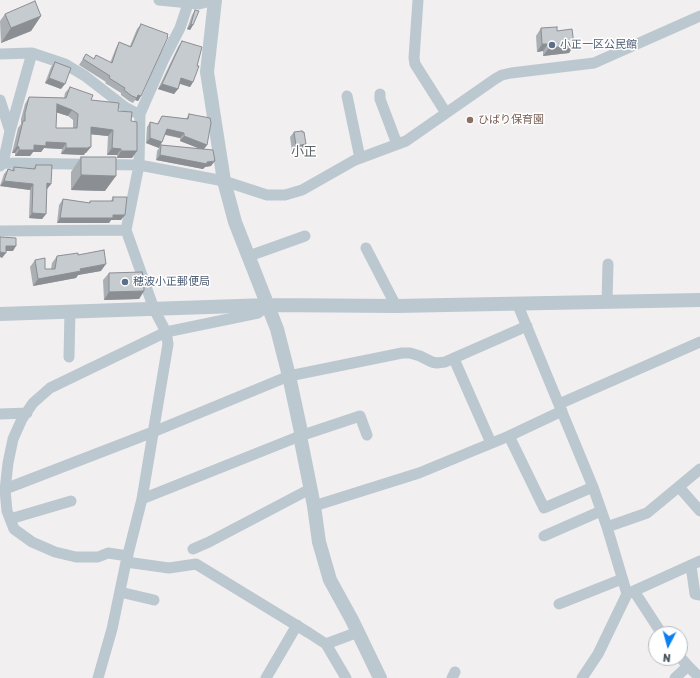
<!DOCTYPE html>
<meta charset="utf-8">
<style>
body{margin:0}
#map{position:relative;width:700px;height:678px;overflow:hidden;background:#f2eff0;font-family:Rubik,sans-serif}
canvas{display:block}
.north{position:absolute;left:648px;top:626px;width:40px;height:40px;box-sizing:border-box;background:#fff;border:1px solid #b5bbbf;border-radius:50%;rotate:186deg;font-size:11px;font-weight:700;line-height:16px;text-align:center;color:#46555f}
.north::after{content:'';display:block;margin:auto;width:14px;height:18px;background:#0b80f0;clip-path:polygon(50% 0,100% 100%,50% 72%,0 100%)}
</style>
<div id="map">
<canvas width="700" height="678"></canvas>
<div class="north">N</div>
</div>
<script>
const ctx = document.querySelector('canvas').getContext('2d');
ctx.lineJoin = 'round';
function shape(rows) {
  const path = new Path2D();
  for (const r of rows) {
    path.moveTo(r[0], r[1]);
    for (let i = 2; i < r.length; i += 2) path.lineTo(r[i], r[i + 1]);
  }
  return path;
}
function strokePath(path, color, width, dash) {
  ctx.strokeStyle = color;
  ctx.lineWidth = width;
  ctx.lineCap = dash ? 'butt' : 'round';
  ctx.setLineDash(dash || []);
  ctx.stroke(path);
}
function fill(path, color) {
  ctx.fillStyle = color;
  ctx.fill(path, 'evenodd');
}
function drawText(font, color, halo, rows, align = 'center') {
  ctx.font = font + ' Rubik,"Noto Sans JP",sans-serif';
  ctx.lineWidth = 3;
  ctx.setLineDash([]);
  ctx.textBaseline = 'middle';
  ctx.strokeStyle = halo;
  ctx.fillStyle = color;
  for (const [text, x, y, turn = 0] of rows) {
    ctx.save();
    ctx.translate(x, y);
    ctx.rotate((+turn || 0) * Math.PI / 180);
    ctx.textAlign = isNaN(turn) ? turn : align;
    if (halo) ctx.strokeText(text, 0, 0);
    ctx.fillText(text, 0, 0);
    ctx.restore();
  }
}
const minor = shape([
 [159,0,199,4,215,0],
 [418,0,414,58,415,64,446,113],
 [0,54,32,53,65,64,85,76,125,107,140,115],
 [380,94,380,99,397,144],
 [347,96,360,158],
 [0,100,10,131,3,163],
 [10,131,32,53],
 [0,166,3,163,139,165,224,181,267,195,285,195,302,190,355,160,406,141,495,79,502,75,511,73,594,63,700,16],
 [0,231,126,230],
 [366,248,396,306],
 [249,256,305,236],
 [607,302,608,264],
 [517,303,593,487,607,527,627,594],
 [69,357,70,311],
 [454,359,491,443],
 [559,404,700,342],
 [0,414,27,413],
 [509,436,544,508,593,487],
 [679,487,700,511],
 [0,491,153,432,289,376,402,353,410,353,420,356,432,362,437,363,445,362,527,326],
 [142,499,300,436,360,416,367,435],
 [314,506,419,473,509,436,562,411],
 [10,519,71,501],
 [607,527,647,513,700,469],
 [544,536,601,511],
 [193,549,209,542,310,489],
 [128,556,108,553,98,557,76,557,55,552,32,542,14,529,7,511,5,490,8,463,13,439,22,419,33,403,50,388,166,332,258,313,268,305],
 [126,562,169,568,196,564,309,633,326,644,346,678],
 [691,566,695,594,700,595],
 [634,591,662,634],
 [120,592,154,600],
 [559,604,622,579],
 [326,644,358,632],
 [688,666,700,678],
 [98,678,112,629,126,562,142,499,168,344,166,332,154,309,126,230,139,165,140,114,163,61,180,28,188,4],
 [266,678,297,625],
 [452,678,455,672],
 [582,678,598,654,627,594,700,561],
 [675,678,688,666,680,657]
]);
const tertiary = shape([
 [215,0,207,72,224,181,235,222,277,329,289,376,301,432,300,436,314,506,319,542,330,580,352,620,380,678],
 [0,314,268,305,396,306,700,300]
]);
const wall = shape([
 [195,10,193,25,190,30,187,29,192,15],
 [5,14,41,16,31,31,1,43,0,21],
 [141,24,141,96,138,101,135,100,133,103,129,101,121,95,121,93,105,83,106,82,79,65,86,54,94,59,96,55,110,63,116,48,119,42,130,46,137,29],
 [541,28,557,31,574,45,569,53,543,56,543,51,537,52,536,36],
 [182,41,197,66,193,82,190,87,180,84,178,89,174,94,158,89,178,47],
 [55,62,61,89,45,83,51,67],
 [70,87,91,100,118,111,131,121,132,158,117,158,117,155,107,155,108,136,91,134,86,153,85,153,84,155,61,154,62,149,44,148,41,152,33,152,30,156,15,156,15,153,12,153,18,128,21,124,21,119,25,104,29,97,64,98,65,93],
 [56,112,68,116,73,120,73,128,56,128],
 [189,114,207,145,204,149,211,166,205,167,203,169,156,160,157,151,161,145,201,149,180,141,180,138,165,135,159,148,146,143,147,127,150,122,157,124,162,116,186,119],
 [294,132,306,144,302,149,292,151,290,137],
 [81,157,105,191,71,190,71,172],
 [36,165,51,184,47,189,46,214,42,219,29,218,30,190,0,186,4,174,8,169,12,170,14,167,33,169],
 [113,197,121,220,111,220,109,223,57,223,59,205,63,199,89,203,90,201,111,201],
 [78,255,101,271,78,275,76,278,33,286,30,267,35,260,45,269,51,269,52,263,57,256],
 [109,273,144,291,139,299,104,300,103,280]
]);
const shadedWall = shape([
 [41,16,31,31,1,43,11,28],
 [191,24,193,25,190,30,187,29],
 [542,44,548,44,543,51,537,52],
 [574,45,569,53,543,56,549,48],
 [49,78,65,84,61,89,45,83],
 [181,78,193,82,190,87,178,83],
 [162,84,178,89,174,94,158,89],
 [138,95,141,96,138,101,135,100],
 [57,104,72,110,68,116,52,111],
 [91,127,113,130,108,136,87,134],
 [167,129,184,133,180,138,163,134],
 [184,136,207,145,203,150,180,141],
 [150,138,162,142,159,148,146,143],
 [46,142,66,143,62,149,44,148,41,152,33,152,30,156,15,156,19,150],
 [306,144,302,149,292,151,296,146],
 [17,146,19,147,15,153,12,153],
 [91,147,86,153,85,153,84,155,61,154,66,148],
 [112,148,121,149,117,155,107,155],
 [121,151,137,151,132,158,117,158],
 [160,155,207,162,215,161,211,166,205,167,203,169,156,160],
 [81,175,116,176,105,191,71,190],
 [4,181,33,184,30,190,0,186],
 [47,183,51,184,47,189,43,189],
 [32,213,46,214,42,219,29,218],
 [113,215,125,215,121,220,111,220,109,223,57,223,60,218],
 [6,246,16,246,13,251,3,251],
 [0,252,6,253,2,258,0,257],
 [106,264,101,271,78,275,76,278,33,286,38,279,80,269],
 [144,291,139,299,104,300,109,292]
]);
const building = shape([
 [35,1,41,16,11,28,5,14,35,1],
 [195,10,199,11,193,25,191,24,195,10],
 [141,24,168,34,167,37,168,37,141,96,138,95,137,98,132,96,124,90,125,88,109,78,110,76,83,59,86,54,94,59,96,55,112,63,119,42,131,47,141,24],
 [557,27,557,31,572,29,574,45,549,48,548,44,542,44,541,28,557,27],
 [182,41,202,47,197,66,199,66,193,82,181,78,178,89,162,84,182,41],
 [55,62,71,68,65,84,49,78,55,62],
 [70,87,93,95,91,100,119,103,118,111,132,112,131,121,137,122,137,151,121,151,121,149,112,148,113,130,91,127,91,147,89,147,88,148,66,148,66,143,46,142,46,146,34,145,34,150,19,150,19,147,17,146,23,121,25,121,25,113,29,97,66,98,70,87],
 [57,104,72,110,78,114,77,128,56,128,57,104],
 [189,114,210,118,211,123,207,145,184,136,184,133,167,129,162,142,150,138,150,122,158,124,162,116,188,119,189,114],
 [302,131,302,132,304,132,306,144,296,146,294,132,302,131],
 [161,145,213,150,215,161,207,162,207,164,160,155,161,145],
 [81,157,116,157,116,176,81,175,81,157],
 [36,165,52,165,51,184,47,183,46,214,32,213,33,184,4,181,8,169,14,171,14,167,35,169,36,165],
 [113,197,127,197,125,215,113,215,113,218,60,218,63,199,90,203,90,201,113,201,113,197],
 [0,237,16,238,16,246,6,246,6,253,0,252,0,237],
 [104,250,106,264,80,269,81,271,38,279,35,260,45,258,45,269,55,269,57,256,78,253,78,255,104,250],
 [142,272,144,279,144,291,109,292,109,273,142,272]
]);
const markers = [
 [552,45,4,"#5c6f8a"],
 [470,120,4,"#8d6e63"],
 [125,282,4,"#5c6f8a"]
];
const serviceNames = [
 ["小正一区公民館",560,45],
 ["穂波小正郵便局",133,282]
];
const educationNames = [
 ["ひばり保育園",478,120]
];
const quarterNames = [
 ["小正",304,152]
];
strokePath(minor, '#bcc8d0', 11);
strokePath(tertiary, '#bcc8d0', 14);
fill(wall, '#aaafb3');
fill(shadedWall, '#8b8e92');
fill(building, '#c6cbd0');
strokePath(building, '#8b8e92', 1);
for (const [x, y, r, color] of markers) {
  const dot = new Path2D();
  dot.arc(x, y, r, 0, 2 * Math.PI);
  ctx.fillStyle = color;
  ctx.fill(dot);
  strokePath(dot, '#fff', 1.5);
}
drawText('11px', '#4e5e75', '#fff', serviceNames, 'left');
drawText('11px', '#785e54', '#fff', educationNames, 'left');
drawText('13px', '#5b6165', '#fff', quarterNames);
</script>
